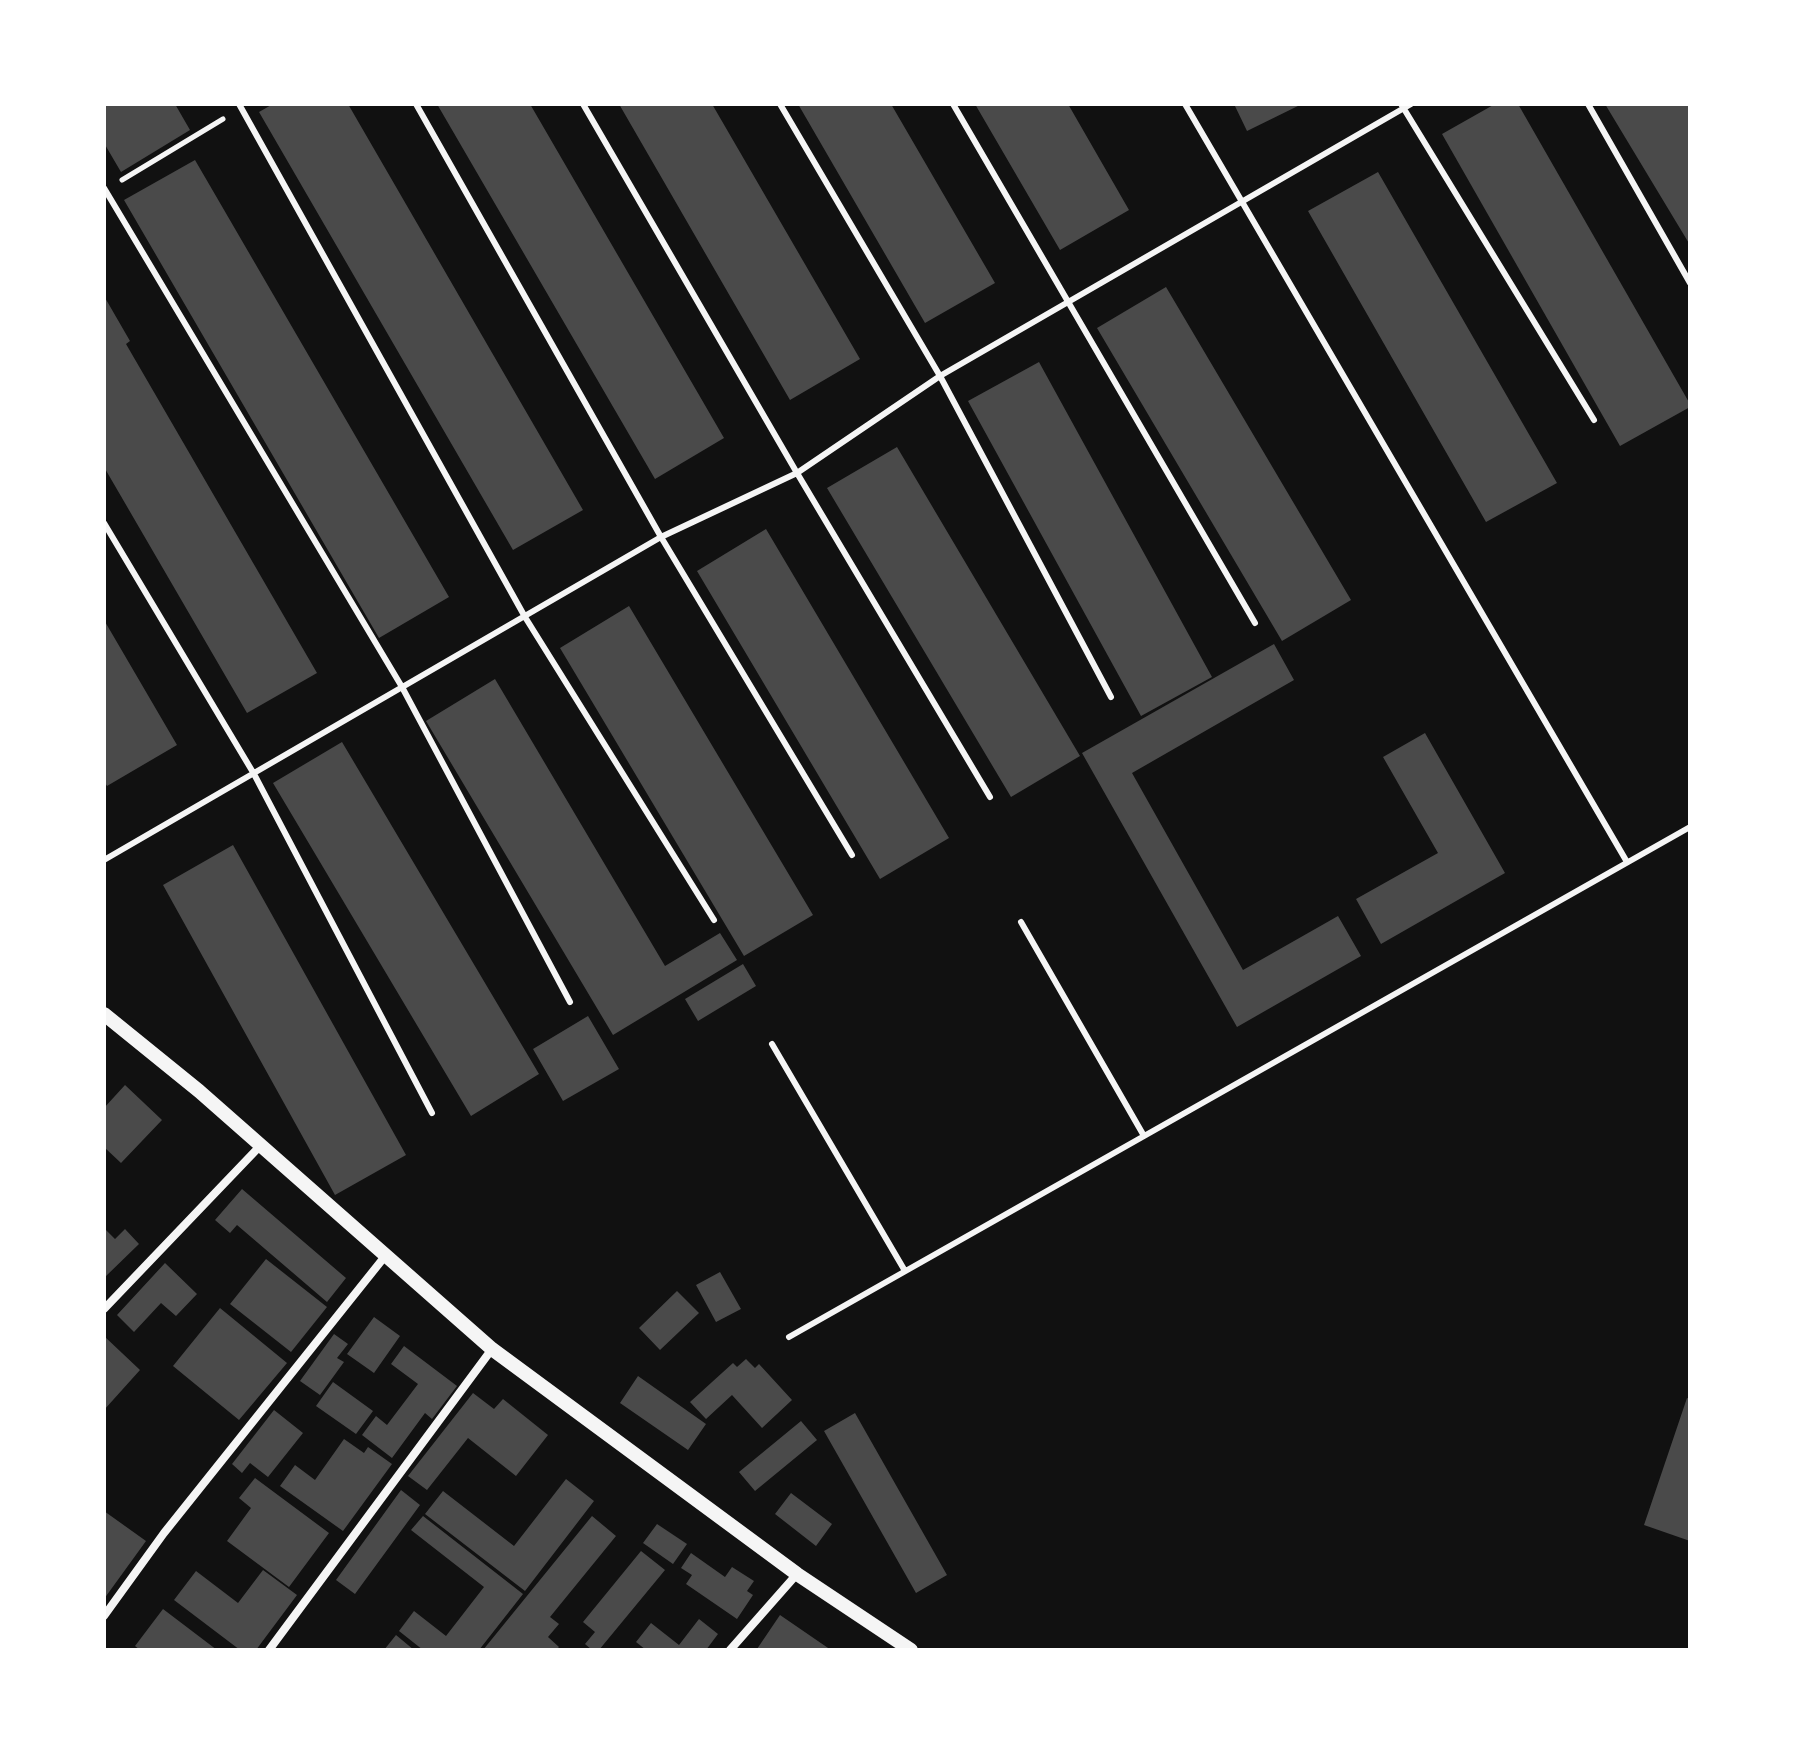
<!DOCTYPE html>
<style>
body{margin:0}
#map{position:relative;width:1794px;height:1754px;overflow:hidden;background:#111;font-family:Commissioner,sans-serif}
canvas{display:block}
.frame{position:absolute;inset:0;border:106px solid #fff;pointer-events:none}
</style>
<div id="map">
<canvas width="1794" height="1754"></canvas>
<div class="frame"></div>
</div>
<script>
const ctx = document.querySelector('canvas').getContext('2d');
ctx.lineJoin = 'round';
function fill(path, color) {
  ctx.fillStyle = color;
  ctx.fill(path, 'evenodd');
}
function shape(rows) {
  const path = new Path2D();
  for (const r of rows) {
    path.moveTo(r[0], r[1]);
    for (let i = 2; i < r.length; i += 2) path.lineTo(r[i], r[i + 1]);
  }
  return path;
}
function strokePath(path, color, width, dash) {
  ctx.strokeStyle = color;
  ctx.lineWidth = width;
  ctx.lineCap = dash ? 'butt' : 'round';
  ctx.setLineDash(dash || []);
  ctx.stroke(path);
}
const building = shape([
 [104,104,175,104,190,130,121,172,104,143],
 [273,104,348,104,583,510,513,550,259,112],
 [437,104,530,104,724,438,655,479],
 [619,104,712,104,860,359,790,400],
 [798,104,891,104,995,283,925,323],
 [975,104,1068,104,1129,210,1060,250],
 [1234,104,1302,104,1247,131],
 [1495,104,1518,104,1690,404,1690,407,1620,446,1442,134],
 [1605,104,1690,104,1690,245],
 [195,160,449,597,379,638,124,200],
 [1378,172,1557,483,1486,522,1308,211],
 [1166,287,1351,600,1282,641,1097,328],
 [104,296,130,341,126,344,317,673,247,713,104,467],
 [1039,362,1212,677,1141,716,968,401],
 [897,447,1080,756,1011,797,827,488],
 [766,529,949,838,880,879,697,571],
 [629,606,813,915,744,956,560,648],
 [104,620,177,745,107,786,104,781],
 [1274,644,1294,680,1132,773,1243,970,1338,916,1361,956,1237,1027,1082,753],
 [495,679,665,966,720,933,737,960,613,1035,426,721],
 [1425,733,1505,873,1381,944,1356,899,1438,853,1383,757],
 [342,742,539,1074,471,1116,273,783],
 [233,845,406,1155,335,1195,163,885],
 [743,964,756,986,698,1021,685,999],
 [588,1016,619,1069,563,1101,533,1049],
 [125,1085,162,1120,121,1163,104,1147,104,1108],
 [242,1189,346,1278,327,1302,237,1225,230,1233,215,1220],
 [125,1229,139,1244,104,1278,104,1232,106,1230,115,1239],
 [266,1259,327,1307,291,1352,230,1304],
 [165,1263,197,1294,176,1316,161,1303,134,1332,117,1315],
 [720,1272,741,1309,716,1322,696,1285],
 [677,1291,699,1313,660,1350,639,1328],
 [220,1308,287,1363,239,1420,173,1366],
 [374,1317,400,1336,374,1373,347,1354],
 [334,1334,348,1344,337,1358,344,1362,320,1395,300,1381],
 [104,1336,140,1370,104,1410],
 [404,1346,457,1386,432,1419,425,1413,392,1458,362,1435,376,1416,387,1425,418,1384,391,1364],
 [746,1359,755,1368,759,1364,792,1400,762,1428,732,1395,706,1419,690,1402,733,1363,737,1367],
 [638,1376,706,1424,688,1450,620,1403],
 [333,1382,373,1411,356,1434,316,1406],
 [473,1393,494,1409,503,1399,548,1435,516,1476,468,1438,427,1490,408,1476],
 [1687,1398,1690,1399,1690,1541,1644,1525],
 [274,1410,303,1433,268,1477,250,1463,242,1473,232,1464],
 [855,1413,947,1575,916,1593,824,1431],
 [801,1421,817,1440,755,1491,739,1472],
 [344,1439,364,1453,368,1447,392,1464,343,1531,280,1486,295,1465,315,1480],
 [255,1478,329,1533,289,1587,227,1541,251,1508,239,1498],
 [566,1479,594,1501,525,1591,425,1514,443,1491,514,1546],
 [401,1490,420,1505,355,1594,336,1580],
 [791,1493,832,1524,816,1546,775,1514],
 [104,1511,146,1541,104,1599],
 [423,1516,523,1594,479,1650,423,1650,399,1631,414,1611,446,1636,484,1587,411,1530],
 [592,1516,616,1536,550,1617,559,1624,548,1637,559,1647,556,1650,483,1650],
 [657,1524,687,1544,673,1564,643,1543],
 [641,1551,665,1570,599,1650,592,1650,585,1644,595,1632,583,1622],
 [691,1553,725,1577,732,1567,754,1581,747,1591,753,1595,737,1619,686,1584,692,1575,681,1568],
 [263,1570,297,1595,256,1650,240,1650,174,1600,196,1571,238,1603],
 [163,1609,217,1650,140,1650,135,1646],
 [780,1615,831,1650,758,1650,757,1649],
 [699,1619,718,1634,706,1650,646,1650,636,1642,651,1623,679,1645],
 [396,1635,414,1650,384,1650]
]);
const path = shape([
 [122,180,223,119]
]);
const service = shape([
 [239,104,525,617,714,920],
 [416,104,661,537,852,855],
 [583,104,797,473,990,797],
 [780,104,940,376,1111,697],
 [953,104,1255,623],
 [1185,104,1627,862],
 [1401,104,1594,420],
 [1588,104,1690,283],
 [104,188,402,687,570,1002],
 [104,523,254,774,432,1113],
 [104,860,661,537,797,473,940,376,1411,104],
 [1021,922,1144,1136],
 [772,1044,905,1271],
 [789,1337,1690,827]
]);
const minor = shape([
 [104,1309,261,1145],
 [104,1616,164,1533,386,1255],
 [269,1650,492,1349],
 [730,1650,797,1574]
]);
const tertiary = shape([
 [104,1014,199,1091,492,1349,797,1574,911,1650]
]);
fill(building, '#4a4a4a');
strokePath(path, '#f5f5f5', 5);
strokePath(service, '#f5f5f5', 6);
strokePath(minor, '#f5f5f5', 8);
strokePath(tertiary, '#f5f5f5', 14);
</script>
